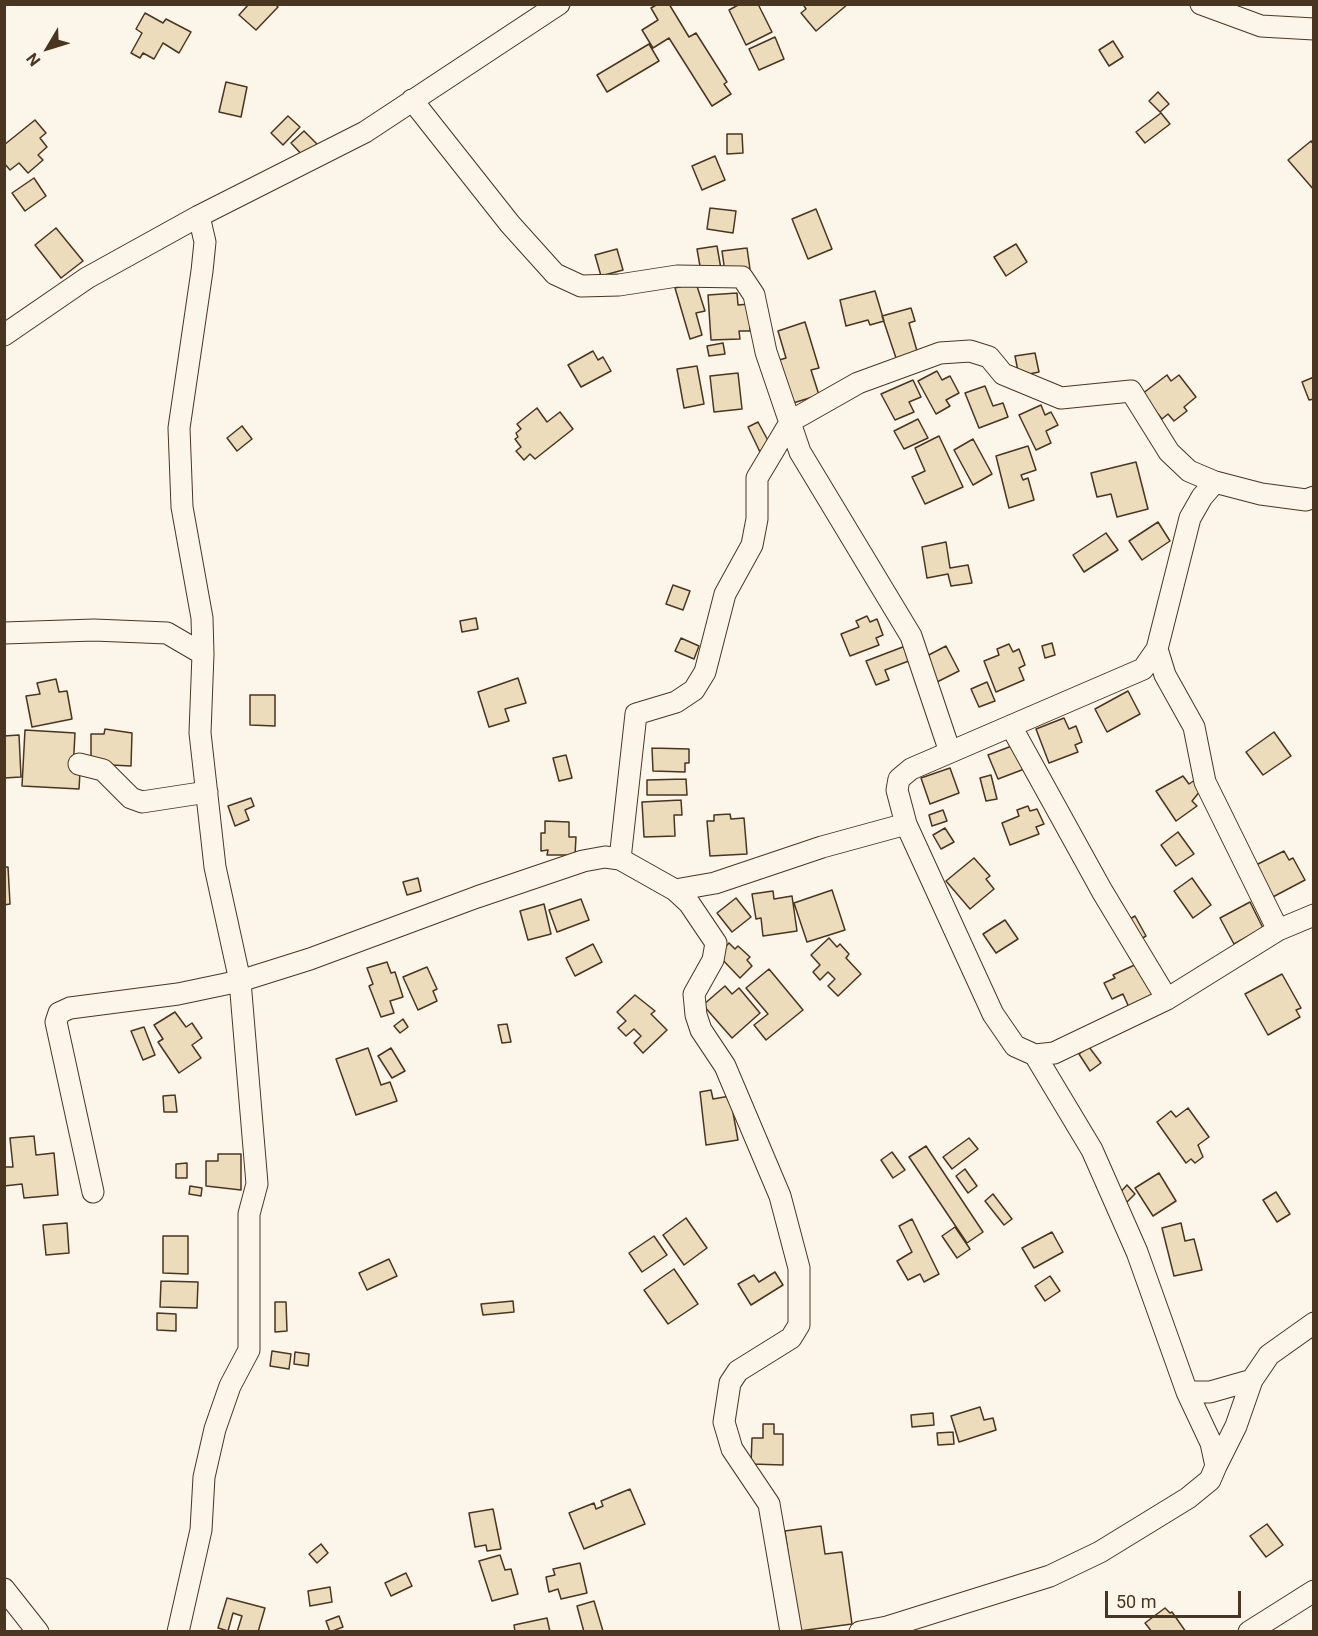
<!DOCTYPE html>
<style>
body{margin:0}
#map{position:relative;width:1318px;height:1636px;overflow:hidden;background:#fbf6e9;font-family:Roboto,sans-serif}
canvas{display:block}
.frame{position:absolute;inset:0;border:6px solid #4a3520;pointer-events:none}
.north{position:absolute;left:18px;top:18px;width:60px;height:60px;-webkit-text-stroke:4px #fbf6e9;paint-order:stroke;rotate:232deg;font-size:16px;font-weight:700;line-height:24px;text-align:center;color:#4a3520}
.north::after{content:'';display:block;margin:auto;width:21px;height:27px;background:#4a3520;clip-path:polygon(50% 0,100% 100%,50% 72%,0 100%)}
.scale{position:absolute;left:1105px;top:1591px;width:136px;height:27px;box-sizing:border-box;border:3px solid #4a3520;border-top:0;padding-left:8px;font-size:18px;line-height:21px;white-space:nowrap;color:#4a3520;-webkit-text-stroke:4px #fbf6e9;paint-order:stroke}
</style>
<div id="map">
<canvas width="1318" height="1636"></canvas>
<div class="frame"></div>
<div class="north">N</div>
<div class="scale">50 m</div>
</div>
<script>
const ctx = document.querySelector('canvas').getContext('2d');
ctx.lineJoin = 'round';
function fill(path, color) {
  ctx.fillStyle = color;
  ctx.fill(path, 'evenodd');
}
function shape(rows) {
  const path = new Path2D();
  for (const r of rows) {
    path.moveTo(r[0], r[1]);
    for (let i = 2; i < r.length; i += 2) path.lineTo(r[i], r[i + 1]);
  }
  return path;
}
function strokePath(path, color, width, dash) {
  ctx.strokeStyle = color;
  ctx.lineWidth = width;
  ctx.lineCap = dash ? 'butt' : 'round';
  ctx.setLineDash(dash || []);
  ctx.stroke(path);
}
const building = shape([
 [249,4,275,4,278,7,256,30,239,15,249,4],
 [658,4,669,4,689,37,696,33,727,82,724,84,731,94,712,106,669,38,653,48,642,30,658,20,651,8,658,4],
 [740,4,758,4,772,32,746,45,729,10,740,4],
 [803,4,848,4,816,31,801,13,806,9,803,4],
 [145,13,163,23,166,19,191,32,179,53,163,43,154,59,143,53,140,58,131,53,142,33,136,29,145,13],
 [775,37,784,59,759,70,749,49,775,37],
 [1113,41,1123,57,1109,66,1099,50,1113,41],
 [649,44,659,61,607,92,597,75,649,44],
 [226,82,247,87,241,117,219,112,226,82],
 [1158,92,1169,104,1160,112,1149,101,1158,92],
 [1161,113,1170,124,1145,143,1136,132,1161,113],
 [288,116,300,127,283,145,271,133,288,116],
 [35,120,46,133,40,138,47,147,38,155,43,160,28,173,19,163,10,170,4,163,4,145,35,120],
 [304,131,318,145,305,158,291,143,304,131],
 [727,134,742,134,743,153,727,154,727,134],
 [1311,141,1314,145,1314,190,1288,160,1311,141],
 [715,156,725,180,702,190,692,166,715,156],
 [34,178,46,196,25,211,12,193,34,178],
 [710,208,736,211,733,233,707,229,710,208],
 [816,209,832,249,808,259,792,219,816,209],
 [56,228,83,261,61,278,35,245,56,228],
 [1016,244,1027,262,1006,276,994,257,1016,244],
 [717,246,721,269,701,272,697,249,717,246],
 [747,248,750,269,725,272,722,251,747,248],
 [617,249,623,270,601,276,595,255,617,249],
 [696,283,705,311,696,313,702,335,690,339,675,288,696,283],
 [875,291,884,321,870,325,868,320,846,326,840,300,875,291],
 [737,293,738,305,749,304,750,331,739,331,740,339,711,340,708,295,737,293],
 [911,308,915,321,909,323,919,358,898,364,882,316,911,308],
 [805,322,819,368,811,370,819,395,790,404,776,361,786,358,778,331,805,322],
 [723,343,725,354,709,356,707,346,723,343],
 [593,351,598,360,603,357,611,371,581,387,568,365,593,351],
 [1035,353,1039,372,1019,376,1015,356,1035,353],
 [697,366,704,404,684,408,677,369,697,366],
 [937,371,942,380,950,376,959,393,946,400,950,406,936,414,918,381,937,371],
 [738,373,742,409,714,412,710,376,738,373],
 [1167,375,1171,381,1179,375,1196,397,1184,407,1187,411,1174,421,1168,414,1162,419,1142,394,1167,375],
 [1314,377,1314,399,1309,400,1302,382,1314,377],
 [913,380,921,397,909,402,914,412,895,420,881,394,913,380],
 [985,386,993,406,1003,403,1008,417,979,428,965,393,985,386],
 [1041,405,1045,415,1051,412,1058,425,1046,431,1051,443,1036,450,1019,415,1041,405],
 [537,408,547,422,560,412,573,429,535,459,530,454,524,460,516,451,521,447,515,439,518,437,516,433,521,429,517,424,537,408],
 [918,419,928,438,904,449,894,431,918,419],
 [758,422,771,446,760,452,748,427,758,422],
 [242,426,252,439,237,451,227,438,242,426],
 [939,436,963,487,925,504,912,477,925,471,915,448,939,436],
 [973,439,992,474,973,485,954,450,973,439],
 [1028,446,1036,470,1021,475,1023,480,1028,478,1034,500,1009,508,996,456,1028,446],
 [1136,462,1148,509,1117,517,1111,494,1097,497,1091,473,1136,462],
 [1158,522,1170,541,1142,560,1129,541,1158,522],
 [1106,533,1118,550,1084,572,1073,555,1106,533],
 [946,542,950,568,968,565,972,583,951,586,948,574,927,578,922,547,946,542],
 [673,585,690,591,683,610,666,604,673,585],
 [867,616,870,622,877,619,883,635,876,638,879,645,850,656,841,634,859,627,856,621,867,616],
 [476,618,478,629,462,632,460,621,476,618],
 [681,638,699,646,694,659,675,651,681,638],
 [1052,643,1055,655,1045,658,1042,646,1052,643],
 [1009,644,1013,652,1019,649,1025,665,1019,668,1024,680,996,692,984,661,999,655,997,649,1009,644],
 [908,645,914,659,885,670,889,680,876,685,866,661,908,645],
 [946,646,959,671,933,684,921,659,946,646],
 [518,678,526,703,505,709,509,721,489,727,478,692,518,678],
 [56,679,59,692,67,691,72,719,32,727,26,696,40,694,37,683,56,679],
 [987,682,995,701,979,707,971,689,987,682],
 [1128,691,1140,714,1107,732,1095,709,1128,691],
 [250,695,275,695,275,726,250,725,250,695],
 [1064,718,1069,729,1076,726,1082,742,1075,745,1078,752,1049,763,1036,729,1064,718],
 [105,729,132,733,131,766,91,764,91,734,104,734,105,729],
 [25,730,75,733,73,771,80,772,79,789,22,786,25,730],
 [1274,732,1291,756,1263,775,1246,752,1274,732],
 [19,735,21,777,4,778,4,736,19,735],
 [1017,744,1027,768,998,779,988,755,1017,744],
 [652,748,689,749,689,763,685,763,685,772,653,771,652,748],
 [566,755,572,778,559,781,553,758,566,755],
 [950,768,959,793,930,804,921,778,950,768],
 [991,775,997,799,986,801,980,778,991,775],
 [1183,776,1189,784,1195,780,1201,790,1192,801,1197,806,1176,821,1156,791,1183,776],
 [686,779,687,795,647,795,647,780,686,779],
 [251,798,254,806,245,810,249,820,235,826,228,806,251,798],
 [681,800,682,815,674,815,675,836,644,837,642,802,681,800],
 [1028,806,1030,811,1037,809,1044,824,1036,827,1039,834,1010,845,1002,823,1019,816,1017,810,1028,806],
 [943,810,947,821,932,826,929,815,943,810],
 [730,814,731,819,744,818,747,854,710,856,707,821,714,821,714,815,730,814],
 [545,821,569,822,569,837,576,837,575,855,547,855,548,850,541,851,541,833,545,833,545,821],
 [945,828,954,842,941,849,933,835,945,828],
 [1178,832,1194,854,1176,866,1161,845,1178,832],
 [1284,851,1289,860,1293,858,1305,880,1269,899,1252,867,1284,851],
 [974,858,990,876,986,879,994,889,970,909,946,881,974,858],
 [4,867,8,867,10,904,4,905,4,867],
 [418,878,421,891,407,895,403,882,418,878],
 [1192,878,1211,905,1193,918,1174,891,1192,878],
 [832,890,845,930,807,942,794,903,832,890],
 [773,891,774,899,792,896,797,931,763,936,761,918,756,919,752,894,773,891],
 [736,898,751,917,732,932,717,913,736,898],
 [581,899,589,920,557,932,549,910,581,899],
 [1250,902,1263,928,1234,944,1220,918,1250,902],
 [544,904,551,934,528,940,520,911,544,904],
 [1135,916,1146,936,1136,942,1125,922,1135,916],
 [1005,920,1018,939,996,953,983,934,1005,920],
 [829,938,837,947,840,944,849,954,846,958,861,974,838,996,828,986,835,979,828,972,820,980,813,972,820,965,811,955,829,938],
 [729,943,735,949,738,946,750,957,747,960,752,966,740,978,718,955,729,943],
 [593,944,602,962,575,976,566,958,593,944],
 [387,962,391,973,395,972,403,997,390,1001,394,1013,381,1017,369,986,373,984,367,968,387,962],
 [1141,962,1158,1000,1131,1012,1123,994,1112,999,1104,983,1115,978,1113,975,1141,962],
 [427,967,437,989,433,991,437,1001,418,1010,403,977,427,967],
 [769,969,803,1010,766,1040,754,1025,768,1014,746,988,769,969],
 [1282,974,1301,1008,1296,1010,1300,1017,1268,1035,1245,994,1282,974],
 [725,986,732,994,739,988,760,1013,732,1038,703,1005,725,986],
 [635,995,655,1011,651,1014,667,1030,643,1053,634,1043,641,1036,634,1029,626,1036,618,1028,626,1021,617,1012,635,995],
 [175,1012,186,1027,192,1023,202,1038,192,1045,201,1058,179,1073,158,1042,163,1039,154,1025,175,1012],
 [403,1019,408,1027,400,1033,394,1026,403,1019],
 [507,1024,511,1042,502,1043,498,1025,507,1024],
 [144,1027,155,1055,143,1060,131,1031,144,1027],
 [1089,1047,1101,1063,1090,1071,1079,1054,1089,1047],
 [368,1048,381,1085,390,1082,397,1101,356,1115,336,1059,368,1048],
 [391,1048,405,1071,392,1078,378,1056,391,1048],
 [711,1090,713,1099,730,1096,738,1140,706,1145,700,1092,711,1090],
 [175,1095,177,1112,164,1112,163,1096,175,1095],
 [1188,1108,1209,1137,1198,1145,1203,1157,1195,1163,1191,1159,1186,1163,1157,1122,1171,1111,1176,1117,1188,1108],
 [34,1136,36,1155,54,1153,58,1195,24,1198,22,1184,4,1186,4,1167,13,1167,10,1138,34,1136],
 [969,1138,978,1149,952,1169,943,1157,969,1138],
 [926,1146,983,1232,967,1243,909,1157,926,1146],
 [892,1152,905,1170,893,1178,881,1160,892,1152],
 [218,1154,241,1154,241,1190,206,1186,206,1161,218,1161,218,1154],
 [187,1163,187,1178,176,1178,176,1164,187,1163],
 [965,1169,977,1186,968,1193,956,1176,965,1169],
 [1159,1173,1176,1201,1153,1216,1135,1188,1159,1173],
 [1127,1185,1135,1194,1125,1204,1117,1196,1127,1185],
 [190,1186,202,1188,201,1196,189,1194,190,1186],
 [1276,1192,1290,1214,1277,1222,1263,1200,1276,1192],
 [993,1194,1012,1219,1004,1225,985,1201,993,1194],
 [686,1218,707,1248,684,1265,663,1235,686,1218],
 [912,1219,939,1274,924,1282,920,1274,908,1280,897,1261,912,1252,899,1226,912,1219],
 [67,1223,69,1253,46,1255,43,1225,67,1223],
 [1181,1223,1185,1241,1194,1239,1202,1270,1174,1276,1162,1228,1181,1223],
 [955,1227,970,1249,957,1258,942,1236,955,1227],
 [1052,1232,1063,1252,1034,1268,1022,1248,1052,1232],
 [163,1236,188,1236,188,1274,163,1273,163,1236],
 [654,1236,667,1255,642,1272,629,1253,654,1236],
 [389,1259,397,1276,367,1290,359,1273,389,1259],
 [674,1269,698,1304,668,1324,644,1290,674,1269],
 [775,1272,783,1285,751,1305,738,1284,754,1275,759,1282,775,1272],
 [1050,1276,1060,1291,1045,1301,1035,1286,1050,1276],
 [161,1281,198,1282,197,1308,160,1307,161,1281],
 [513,1301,514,1312,483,1315,481,1304,513,1301],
 [275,1302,286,1302,287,1331,275,1332,275,1302],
 [157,1313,176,1314,176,1331,157,1330,157,1313],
 [272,1351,291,1354,289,1369,270,1366,272,1351],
 [295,1352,309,1354,308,1366,294,1364,295,1352],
 [980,1407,984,1420,993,1418,996,1430,959,1442,951,1416,980,1407],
 [933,1413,934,1425,912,1427,911,1415,933,1413],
 [763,1424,774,1424,774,1434,783,1434,783,1465,751,1464,752,1438,763,1438,763,1424],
 [953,1432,954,1444,938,1445,937,1433,953,1432],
 [630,1489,645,1524,584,1549,569,1513,594,1503,596,1509,603,1506,601,1501,630,1489],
 [493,1509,501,1549,487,1551,486,1545,475,1547,469,1513,493,1509],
 [1267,1524,1283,1545,1266,1557,1250,1536,1267,1524],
 [821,1526,825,1554,842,1552,852,1624,799,1631,785,1531,821,1526],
 [321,1544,328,1553,317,1563,309,1554,321,1544],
 [500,1555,505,1570,511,1569,518,1594,492,1601,479,1561,500,1555],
 [580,1563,587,1593,561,1599,558,1589,549,1592,546,1577,555,1575,553,1569,580,1563],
 [406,1573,412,1586,391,1596,385,1583,406,1573],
 [330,1587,332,1602,310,1606,308,1591,330,1587],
 [227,1598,265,1608,258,1632,237,1632,242,1616,233,1613,228,1631,218,1628,227,1598],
 [594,1601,603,1631,584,1632,577,1606,594,1601],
 [1165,1608,1170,1613,1172,1612,1186,1632,1152,1632,1145,1623,1165,1608],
 [339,1616,343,1627,330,1632,326,1621,339,1616],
 [547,1618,550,1632,515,1632,514,1625,547,1618]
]);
const minor = shape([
 [1201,4,1261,26,1314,29],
 [412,100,510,224,555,274,581,286,619,285,677,276,742,277,754,295,766,352,800,452,911,636,950,752],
 [4,335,87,278,199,216,365,132,559,4],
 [1215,482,1202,497,1190,518,1157,649,1143,669,911,769,899,779,897,790,906,824,993,1014,1015,1046,1035,1055,1054,1053,1167,999,1278,930,1314,915],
 [4,633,94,630,167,633,203,654],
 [1157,649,1165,675,1194,727,1205,782,1278,930],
 [1012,728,1102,891,1167,999],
 [79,764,103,770,131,798,142,802,207,792],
 [620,859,636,714,676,702,694,690,705,672,725,594,752,545,757,519,757,478,791,421,858,383,940,353,970,351,989,357,1003,374,1061,398,1131,391,1169,452,1189,471,1215,482,1261,494,1306,500,1314,497],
 [675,890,715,883,822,847,906,824],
 [93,1192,56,1022,59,1013,70,1008,178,994,240,981,310,959,477,897,583,861,605,857,620,859,675,890,689,903,716,943,713,960,694,994,696,1015,701,1030,725,1066,780,1196,799,1268,799,1325,791,1338,738,1371,730,1383,724,1422,732,1449,769,1504,791,1632],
 [1187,1392,1210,1392,1252,1380,1269,1355,1314,1323],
 [1216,1466,1236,1426,1252,1380],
 [4,1589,38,1632],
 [178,1632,201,1530,204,1477,215,1429,230,1386,249,1350,249,1214,257,1184,240,981,215,867,200,733,203,654,202,618,182,507,179,428,202,271,205,242,199,216],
 [860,1632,887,1627,1050,1576,1100,1552,1188,1498,1210,1480,1216,1466,1211,1443,1187,1392,1137,1252,1092,1150,1035,1055],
 [1249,1632,1314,1591]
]);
fill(building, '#ecdcbc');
strokePath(building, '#4a3520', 1.5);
strokePath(minor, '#4a3520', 23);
strokePath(minor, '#fbf6e9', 21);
</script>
